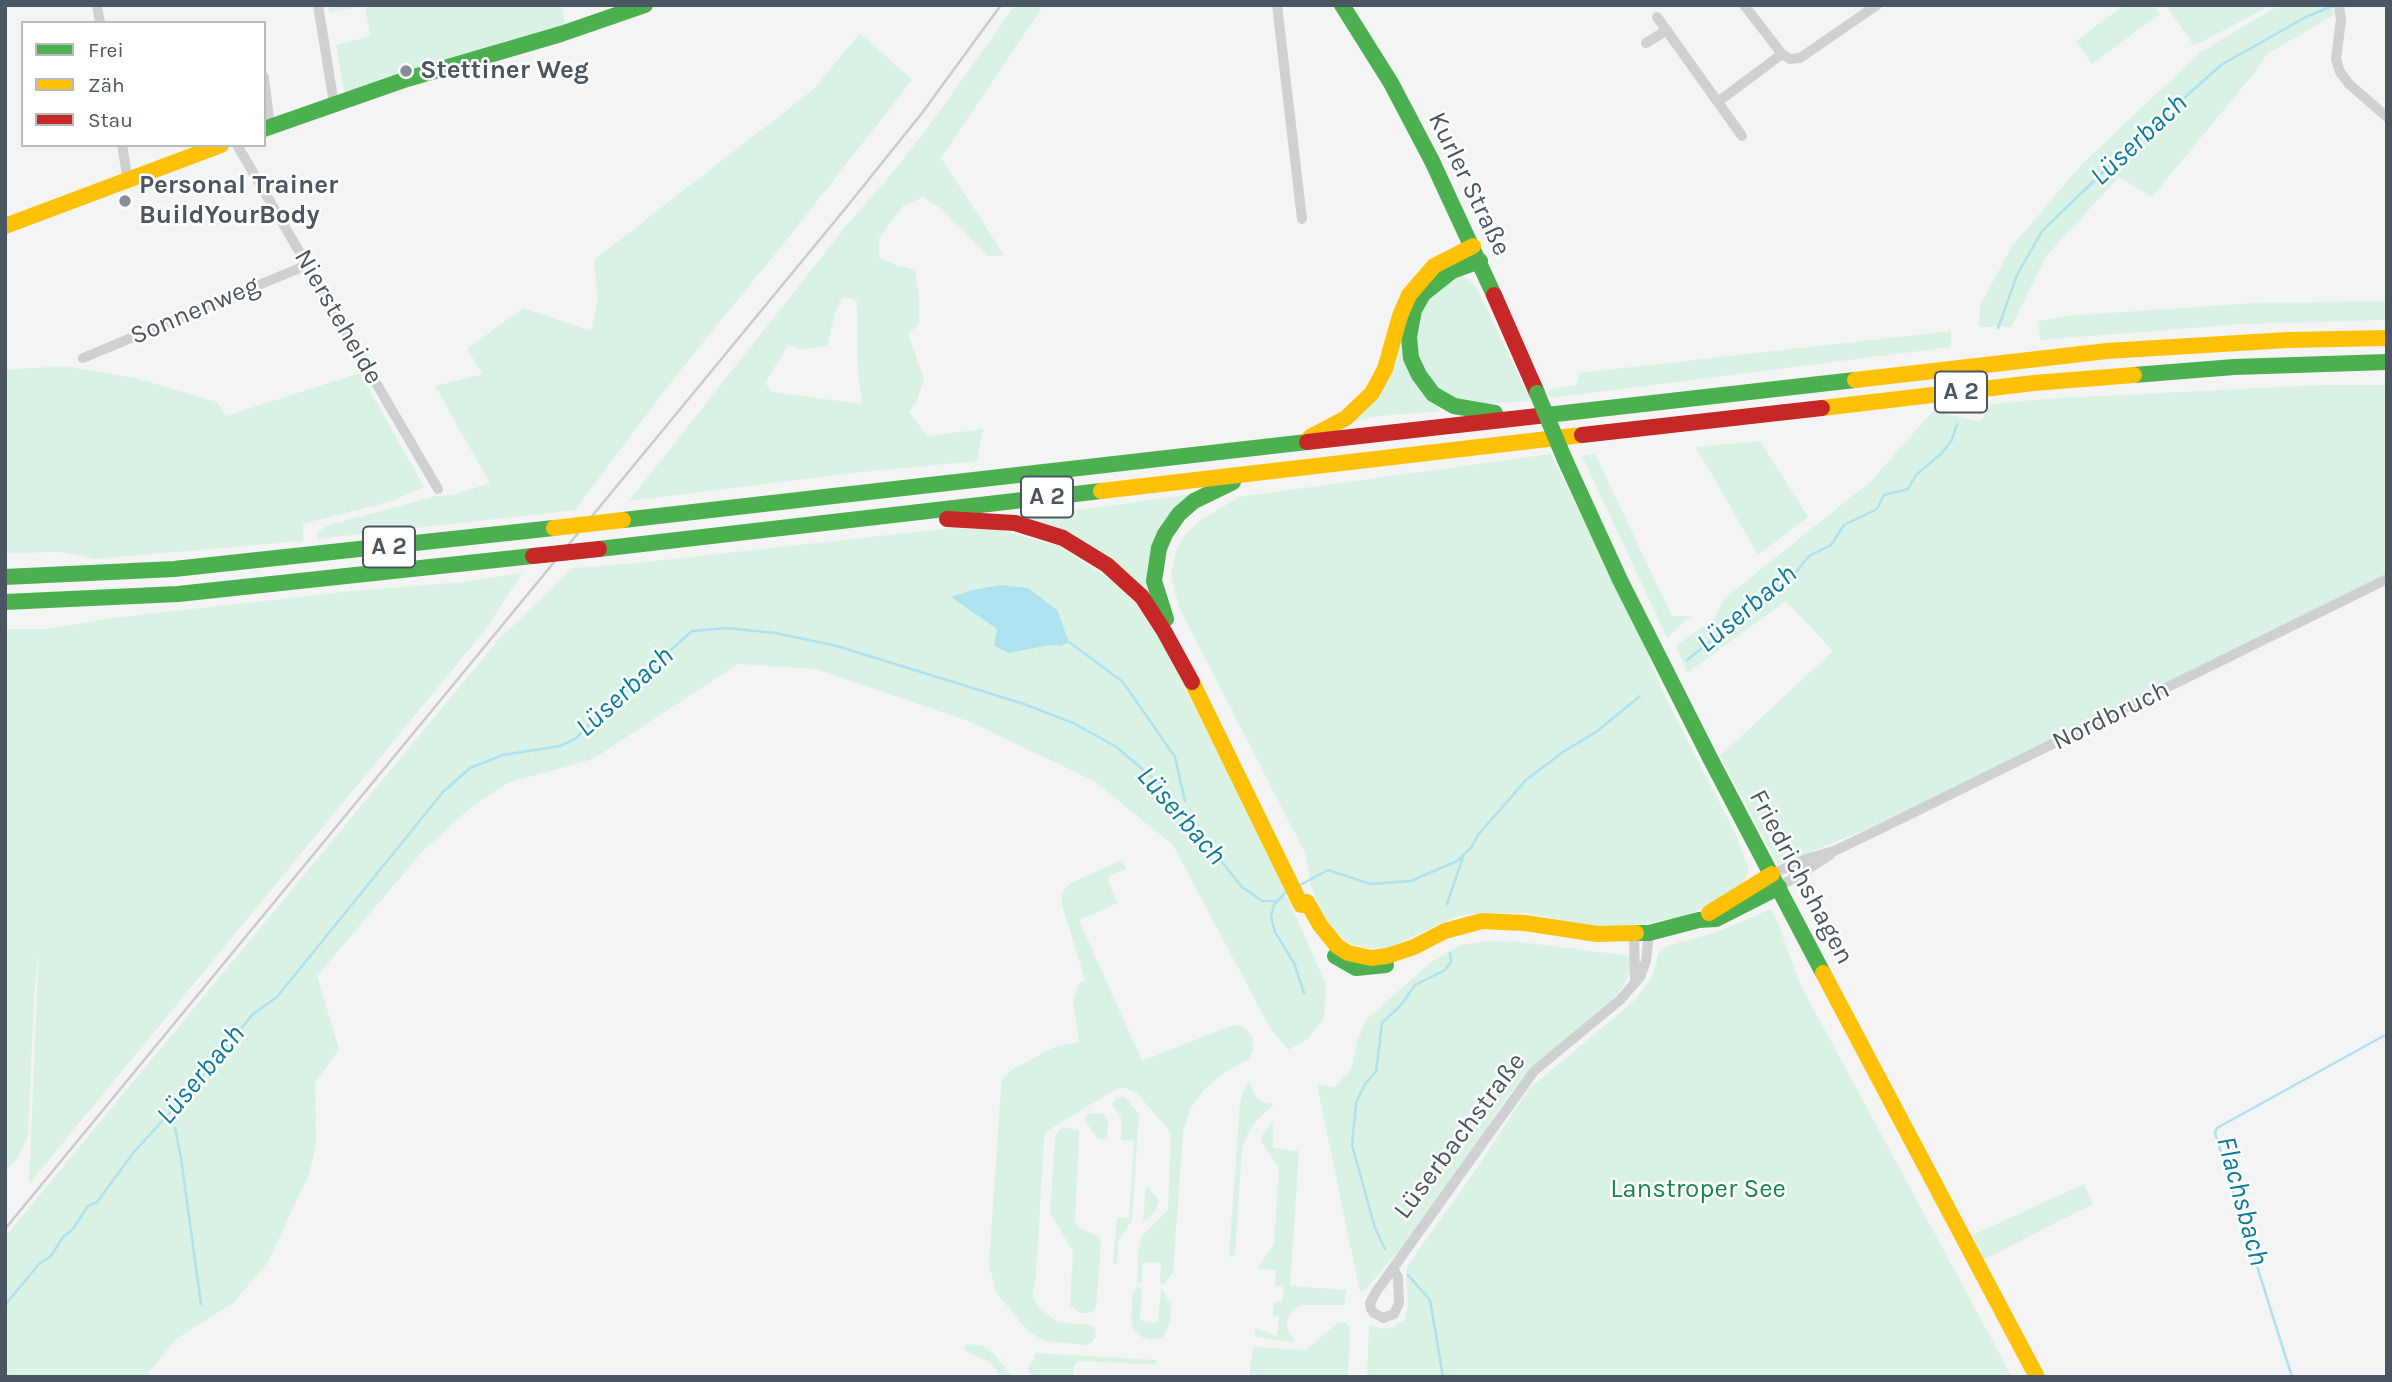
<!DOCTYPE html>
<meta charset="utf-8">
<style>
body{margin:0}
#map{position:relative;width:2392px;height:1382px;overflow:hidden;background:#f4f4f4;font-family:Karla,sans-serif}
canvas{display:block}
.frame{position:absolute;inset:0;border:7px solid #4a5661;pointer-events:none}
.legend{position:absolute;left:21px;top:21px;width:245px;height:126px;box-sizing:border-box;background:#fff;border:2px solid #b7bbc0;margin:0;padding:9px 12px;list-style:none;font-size:21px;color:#4a5661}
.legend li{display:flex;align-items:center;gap:14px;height:35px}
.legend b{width:35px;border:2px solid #b7bbc0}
</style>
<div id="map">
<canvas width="2392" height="1382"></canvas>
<div class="frame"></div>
<ul class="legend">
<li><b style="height:9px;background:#4caf50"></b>Frei</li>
<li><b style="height:9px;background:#ffc107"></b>Zäh</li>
<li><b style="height:9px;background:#c62828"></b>Stau</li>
</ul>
</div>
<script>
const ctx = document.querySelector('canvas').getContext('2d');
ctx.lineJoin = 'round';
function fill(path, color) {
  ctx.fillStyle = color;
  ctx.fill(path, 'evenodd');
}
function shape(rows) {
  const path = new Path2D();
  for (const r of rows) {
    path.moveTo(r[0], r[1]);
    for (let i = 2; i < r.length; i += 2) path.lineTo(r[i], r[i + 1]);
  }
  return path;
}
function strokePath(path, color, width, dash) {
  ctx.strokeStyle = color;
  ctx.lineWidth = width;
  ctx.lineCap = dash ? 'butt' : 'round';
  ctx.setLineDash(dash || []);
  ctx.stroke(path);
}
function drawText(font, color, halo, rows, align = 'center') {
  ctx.font = font + ' Karla,sans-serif';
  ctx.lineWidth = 5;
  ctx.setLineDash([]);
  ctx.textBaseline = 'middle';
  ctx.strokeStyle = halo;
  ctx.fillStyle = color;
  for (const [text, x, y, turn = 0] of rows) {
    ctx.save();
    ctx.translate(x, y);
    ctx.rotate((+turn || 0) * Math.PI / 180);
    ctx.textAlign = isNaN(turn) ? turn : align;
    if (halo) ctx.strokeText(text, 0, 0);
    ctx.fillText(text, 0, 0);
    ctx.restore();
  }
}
const green = shape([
 [328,5,562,5,565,25,345,94,336,45,370,36,365,6,329,12],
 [1015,5,1044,5,941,158,1004,255,988,256,942,209,923,197,903,206,879,238,879,257,898,266,915,270,919,297,919,324,908,334,924,379,917,401,909,412,927,436,983,429,977,461,862,472,629,501,850,221,885,182,927,129],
 [847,297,857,301,858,373,862,404,772,392,765,383,788,345,801,349,827,346,835,313,842,298],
 [2124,5,2154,5,2160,14,2092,64,2076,41],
 [2166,5,2271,5,2194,46],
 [2280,5,2332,5,2334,15,2267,54,2255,72,2152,197,2119,177,2046,256,2011,327,1979,327,1980,306,2012,246,2082,164,2201,52],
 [860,33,912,80,792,233,675,377,575,510,317,539,317,534,326,526,436,496,453,495,490,483,435,386,483,374,467,349,523,308,591,331,598,299,594,260,814,89],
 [1458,274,1468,279,1477,288,1531,401,1467,405,1439,390,1418,359,1416,325,1429,296],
 [2387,301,2387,320,2243,324,2040,340,2038,321,2067,316,2252,303],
 [1404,325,1440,411,1380,416,1347,423],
 [1951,331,1951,347,1551,398,1548,390,1576,385,1579,373],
 [64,366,135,378,217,402,226,416,360,373,424,487,392,501,303,524,303,541,95,559,62,552,5,553,5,370],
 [2319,385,2387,385,2387,578,1877,825,1778,865,1720,756,1833,651,1786,601,1687,673,1676,646,1713,620,1724,599,1871,481,1934,410,1980,422,1991,404,2044,399],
 [1760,441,1808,517,1758,555,1696,447],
 [1551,454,1643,642,1662,690,1736,835,1749,870,1746,878,1738,889,1687,916,1629,926,1589,926,1526,913,1467,914,1453,918,1388,948,1365,948,1349,943,1336,933,1321,911,1311,886,1305,853,1179,607,1171,574,1177,548,1186,534,1201,520,1239,497],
 [1595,454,1672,616,1691,616,1667,638,1582,456],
 [1194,494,1183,502,1152,601,1008,516,1071,509,1072,511],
 [951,528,1000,530,1058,546,1111,580,1137,605,1161,641,1268,853,1326,985,1324,1018,1308,1039,1288,1050,1269,1026,1173,845,1094,781,968,721,816,669,738,664,593,759,507,783,470,808,421,853,317,976,339,1049,315,1083,316,1146,309,1174,268,1262,233,1303,176,1339,145,1377,5,1377,5,1237,498,640,573,568,637,563],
 [522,573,485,630,29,1184,39,946,34,998,28,1136,19,1156,5,1171,5,629,47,629,113,618,353,591,463,582],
 [1122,860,1126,869,1111,875,1108,881,1118,903,1079,920,1142,1061,1233,1025,1241,1026,1248,1031,1253,1039,1253,1049,1250,1058,1221,1075,1204,1090,1191,1108,1183,1132,1173,1272,1164,1284,1161,1284,1160,1280,1161,1263,1143,1262,1141,1283,1137,1283,1138,1252,1141,1237,1168,1210,1171,1133,1137,1093,1125,1088,1116,1089,1047,1131,1044,1138,1036,1275,1032,1296,1039,1307,1049,1316,1058,1322,1090,1325,1095,1329,1096,1336,1092,1342,1087,1345,1044,1341,1028,1331,996,1292,989,1265,1001,1088,1002,1080,1011,1070,1055,1047,1079,1042,1073,1002,1078,984,1085,980,1062,905,1062,896,1065,888,1073,882],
 [1769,910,1772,911,1779,926,1799,982,2012,1377,1367,1377,1369,1325,1383,1329,1393,1327,1404,1320,1408,1306,1406,1275,1408,1265,1479,1165,1528,1090,1635,1000,1651,979,1659,952,1667,946,1714,933],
 [1487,941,1520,942,1631,956,1630,970,1625,984,1612,1000,1529,1069,1507,1097,1473,1150,1401,1248,1366,1289,1360,1292,1317,1085,1334,1087,1351,1070,1358,1038,1367,1019,1430,963,1460,945],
 [1250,1081,1251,1087,1257,1098,1262,1102,1274,1104,1253,1124,1242,1147,1235,1255,1231,1258,1229,1254,1240,1104,1243,1091],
 [1120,1097,1125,1097,1139,1114,1132,1220,1118,1241,1117,1264,1113,1264,1117,1218,1129,1218,1134,1141,1121,1140,1122,1122,1120,1115,1112,1105,1115,1099],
 [1096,1113,1103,1114,1108,1120,1107,1139,1098,1139,1088,1125,1085,1119,1088,1114],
 [1273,1121,1273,1148,1299,1151,1290,1286,1346,1290,1344,1305,1301,1305,1291,1312,1287,1321,1288,1331,1295,1342,1255,1337,1255,1328,1277,1336,1279,1316,1273,1315,1274,1302,1282,1302,1284,1287,1275,1286,1276,1270,1257,1269,1274,1244,1279,1167,1263,1145,1261,1137],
 [1064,1127,1079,1131,1075,1222,1079,1227,1099,1237,1101,1245,1096,1307,1093,1312,1087,1313,1080,1313,1070,1306,1073,1251,1050,1213,1055,1139,1058,1131],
 [2084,1184,2093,1204,1983,1260,1973,1235],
 [1146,1185,1159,1201,1155,1212,1143,1222],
 [1137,1287,1142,1288,1140,1320,1148,1323,1158,1322,1161,1289,1163,1290,1169,1302,1171,1303,1170,1323,1162,1338,1151,1340,1142,1337,1134,1330,1131,1318,1133,1291,1136,1291],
 [1339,1322,1345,1322,1350,1327,1348,1377,1249,1377,1253,1347,1306,1350],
 [966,1344,983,1346,993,1353,1013,1377,1001,1377,990,1362,963,1350],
 [1035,1353,1156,1360,1157,1362,1154,1364,1144,1364,1078,1361,1074,1365,1073,1377,1032,1377,1027,1369,1034,1360]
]);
const water = shape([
 [999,585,1028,588,1057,610,1069,642,1061,646,1049,645,1009,653,994,646,997,629,951,597,973,590]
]);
const stream = shape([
 [1998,328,2017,275,2042,231,2125,151,2221,65,2306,17,2335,5],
 [1069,642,1123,682,1175,757,1185,801],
 [1687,660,1737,620,1751,599,1771,586,1791,578,1809,556,1831,545,1844,525,1877,509,1884,495,1908,489,1916,475,1941,454,1952,440,1957,424],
 [1300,885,1328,870,1371,884,1411,881,1457,861,1471,848,1478,835,1526,780,1563,752,1596,732,1640,696],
 [1285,893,1274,905,1271,917,1275,932,1294,963,1304,993],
 [1447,904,1463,857],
 [175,1128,181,1158,201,1304],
 [1385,1249,1375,1228,1352,1145,1356,1103,1365,1084,1376,1072,1382,1023,1401,1005,1415,985,1445,970,1451,962,1450,953],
 [1408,1275,1430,1300,1443,1377],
 [5,1305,39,1264,51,1256,63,1237,73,1229,88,1206,97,1202,134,1152,194,1086,253,1014,277,997,443,792,470,768,503,755,560,746,575,739,607,707,692,631,727,628,775,633,837,646,1024,704,1073,723,1115,746,1159,783,1242,887,1262,901,1277,901],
 [2292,1377,2215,1133,2217,1128,2387,1034]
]);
const street = shape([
 [97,5,100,23],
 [318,5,334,104],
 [1277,5,1302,219],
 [1744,5,1782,54,1790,59,1800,58,1877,5],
 [2339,5,2341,20,2336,59,2340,72,2349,84,2387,117],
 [1657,17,1742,136],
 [1646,43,1667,30],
 [264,77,270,127],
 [1719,101,1782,54],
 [122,145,128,181],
 [237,145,438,489],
 [83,358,307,265],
 [1772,874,1806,859,1834,851,1880,829,2387,579],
 [1779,887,1830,855],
 [1634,934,1635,981],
 [1393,1269,1398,1277,1399,1303,1394,1314,1383,1318,1374,1313,1371,1309,1370,1303,1376,1292,1534,1071,1620,1000,1640,977,1646,961,1649,933]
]);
const fast = shape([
 [1342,5,1391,83,1432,161,1494,295],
 [264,129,407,79,561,34,645,5],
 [1480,261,1452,271,1423,294,1414,310,1409,337,1411,358,1419,375,1433,394,1454,406,1495,413],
 [2134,375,2234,367,2387,362],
 [1538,416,1855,380],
 [1565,460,1620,580,1711,760,1823,973],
 [623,520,1307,442],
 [599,549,1101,491],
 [5,577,174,569,554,528],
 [5,602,178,594,533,556],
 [1166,619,1154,581,1159,548,1165,534,1179,514,1194,501,1233,482],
 [1636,933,1649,933,1699,920,1716,919,1779,887],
 [1335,956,1356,968,1386,965]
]);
const slow = shape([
 [5,226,221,145],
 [1855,380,2107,351,2288,340,2387,338],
 [1822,408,2034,383,2134,375],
 [1310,437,1346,418,1372,393,1385,369,1400,316,1409,295,1434,266,1473,246],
 [1101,491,1582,435],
 [1192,682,1301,905],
 [1307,902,1320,925,1337,946,1348,953,1371,958,1387,956,1414,947,1445,931,1482,921,1525,923,1597,934,1636,933],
 [1709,913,1772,874],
 [1823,973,2037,1377]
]);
const jam = shape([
 [1494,295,1537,393],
 [1582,435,1822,408],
 [1307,442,1538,416],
 [947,519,1015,523,1063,538,1107,565,1142,597,1164,631,1192,682]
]);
const rail = shape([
 [5,1229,849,204,922,113,1001,5]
]);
const fastBridge = shape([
 [1537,393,1565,460]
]);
const slowBridge = shape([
 [554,528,623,520]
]);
const jamBridge = shape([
 [533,556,599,549]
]);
const markers = [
 [406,71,7,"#868d94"],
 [125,201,7,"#868d94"]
];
const shields = [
 [1961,392,52],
 [1047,497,52],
 [389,547,52]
];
const shieldNames = [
 ["A 2",1961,392],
 ["A 2",1047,497],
 ["A 2",389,547]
];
const poiNames = [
 ["Stettiner Weg",420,71],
 ["Personal Trainer",139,186],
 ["BuildYourBody",139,216]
];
const streetNames = [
 ["Kurler Straße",1469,184,64],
 ["Sonnenweg",195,311,-23],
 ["Niersteheide",338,317,60],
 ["Nordbruch",2111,716,-26],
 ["Friedrichshagen",1801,877,62],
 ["Lüserbachstraße",1460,1136,-53]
];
const parkNames = [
 ["Lanstroper See",1698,1190]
];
const waterNames = [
 ["Lüserbach",2139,140,-43],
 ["Lüserbach",1747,609,-40],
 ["Lüserbach",625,692,-42],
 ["Lüserbach",1181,816,49],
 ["Lüserbach",201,1075,-50],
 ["Flachsbach",2242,1201,75]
];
fill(green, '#d9f2e3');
fill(water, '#aee2f0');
strokePath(stream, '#aee2f0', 2.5);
strokePath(street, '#ced0d2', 10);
strokePath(fast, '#4caf50', 16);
strokePath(slow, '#ffc107', 16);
strokePath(jam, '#c62828', 16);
strokePath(rail, '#c9cacc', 2.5);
strokePath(fastBridge, '#4caf50', 16);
strokePath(slowBridge, '#ffc107', 16);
strokePath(jamBridge, '#c62828', 16);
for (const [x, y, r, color] of markers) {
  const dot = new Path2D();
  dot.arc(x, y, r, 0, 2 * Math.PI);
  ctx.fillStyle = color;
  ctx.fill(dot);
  strokePath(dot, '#fff', 2.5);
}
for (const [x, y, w] of shields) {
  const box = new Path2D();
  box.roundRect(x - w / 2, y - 20.5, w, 41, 5);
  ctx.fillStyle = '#fff';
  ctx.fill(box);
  strokePath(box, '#4a5661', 2);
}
drawText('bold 24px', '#4a5661', null, shieldNames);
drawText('bold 26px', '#4a5661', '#fff', poiNames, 'left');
drawText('26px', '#4a5661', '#fff', streetNames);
drawText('26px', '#17864f', '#fff', parkNames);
drawText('italic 28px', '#0c7c9b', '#fff', waterNames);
</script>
